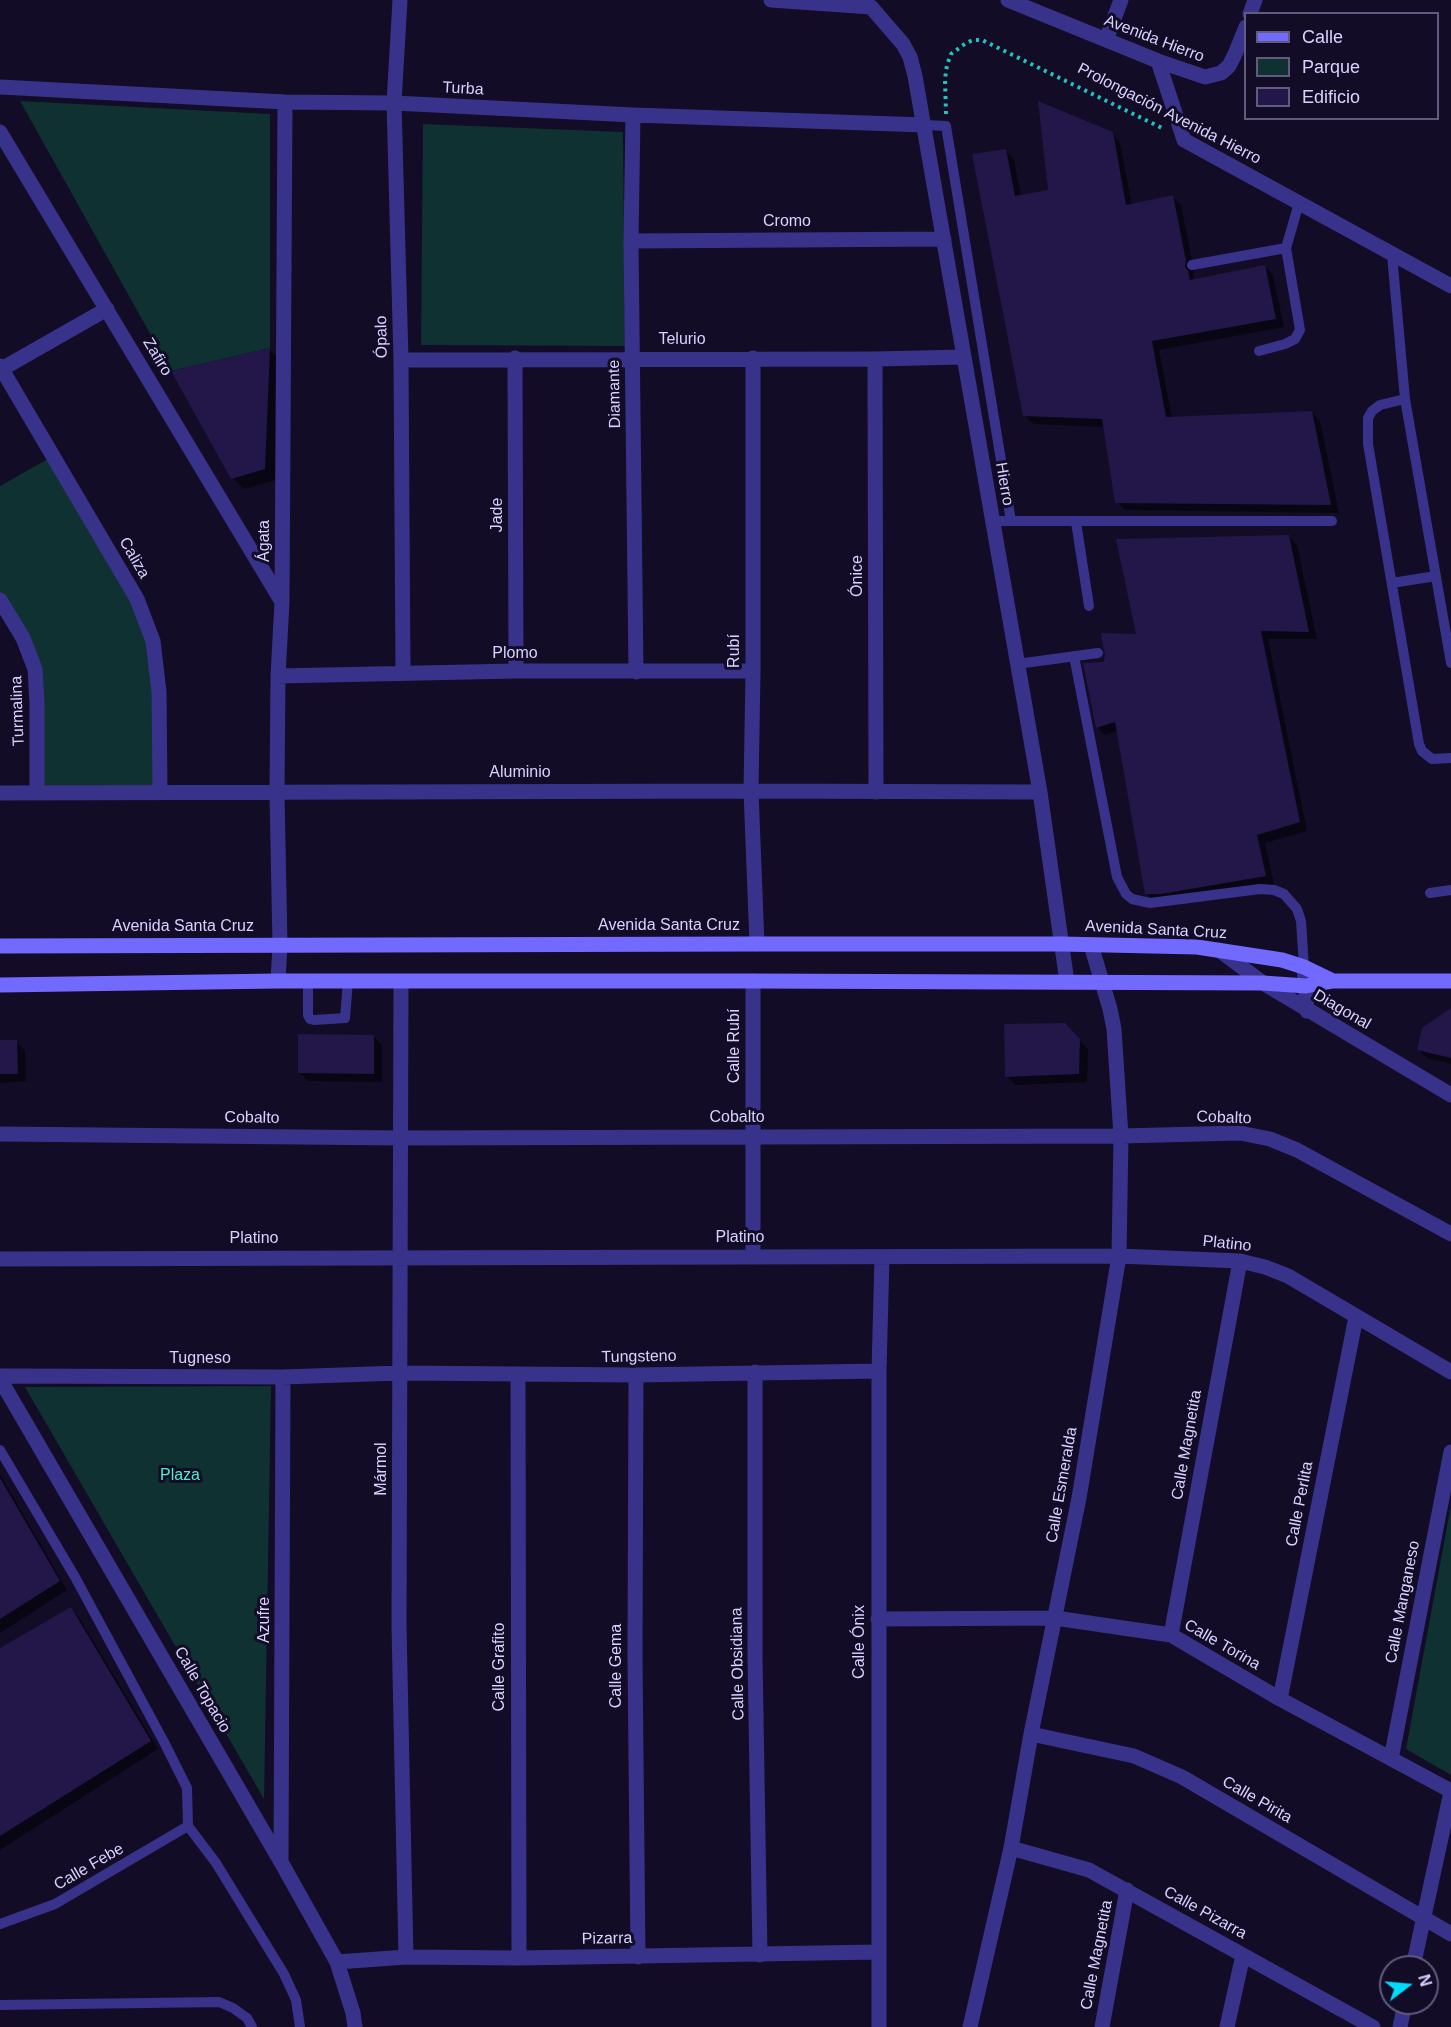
<!DOCTYPE html>
<meta charset="utf-8">
<style>
body{margin:0}
#map{position:relative;width:1451px;height:2027px;overflow:hidden;background:#120c26;font-family:Helvetica,sans-serif}
canvas{display:block}
.legend{position:absolute;left:1244px;top:12px;width:195px;height:108px;box-sizing:border-box;background:#120c26;border:2px solid #615b7d;margin:0;padding:8px 10px;list-style:none;font-size:18px;color:#d8d2ff}
.legend li{display:flex;align-items:center;gap:12px;height:30px}
.legend b{width:30px;border:2px solid #615b7d}
.north{position:absolute;left:1379px;top:1955px;width:60px;height:60px;box-sizing:border-box;background:#120c26;border:2px solid #615b7d;border-radius:50%;rotate:74deg;font-size:16px;font-weight:700;line-height:24px;text-align:center;color:#d8d2ff}
.north::after{content:'';display:block;margin:auto;width:21px;height:27px;background:#00dafd;clip-path:polygon(50% 0,100% 100%,50% 72%,0 100%)}
</style>
<div id="map">
<canvas width="1451" height="2027"></canvas>
<ul class="legend">
<li><b style="height:8px;background:#7269ff"></b>Calle</li>
<li><b style="height:16px;background:#0f3131"></b>Parque</li>
<li><b style="height:16px;background:#231649"></b>Edificio</li>
</ul>
<div class="north">N</div>
</div>
<script>
const ctx = document.querySelector('canvas').getContext('2d');
ctx.lineJoin = 'round';
function fill(path, color) {
  ctx.fillStyle = color;
  ctx.fill(path, 'evenodd');
}
function shape(rows) {
  const path = new Path2D();
  for (const r of rows) {
    path.moveTo(r[0], r[1]);
    for (let i = 2; i < r.length; i += 2) path.lineTo(r[i], r[i + 1]);
  }
  return path;
}
function strokePath(path, color, width, dash) {
  ctx.strokeStyle = color;
  ctx.lineWidth = width;
  ctx.lineCap = dash ? 'butt' : 'round';
  ctx.setLineDash(dash || []);
  ctx.stroke(path);
}
function drawText(font, color, halo, rows, align = 'center') {
  ctx.font = font + ' Helvetica,sans-serif';
  ctx.lineWidth = 6;
  ctx.setLineDash([]);
  ctx.textBaseline = 'middle';
  ctx.strokeStyle = halo;
  ctx.fillStyle = color;
  for (const [text, x, y, turn = 0] of rows) {
    ctx.save();
    ctx.translate(x, y);
    ctx.rotate((+turn || 0) * Math.PI / 180);
    ctx.textAlign = isNaN(turn) ? turn : align;
    if (halo) ctx.strokeText(text, 0, 0);
    ctx.fillText(text, 0, 0);
    ctx.restore();
  }
}
const green = shape([
 [20,101,270,114,270,348,171,371],
 [423,124,623,132,625,346,421,345],
 [53,456,153,641,160,792,37,792,35,669,0,600,0,486],
 [271,1386,264,1799,25,1387],
 [1451,1505,1451,1775,1406,1749]
]);
const shadow = shape([
 [1112,133,1120,142,1132,206,1173,197,1181,205,1194,270,1193,277,1196,281,1265,267,1273,275,1284,327,1159,350,1172,418,1312,413,1320,421,1339,513,1125,510,1117,502,1105,427,1033,424,1024,415,1005,150,1014,159,1021,197,1049,191],
 [270,350,281,361,276,480,244,489,233,478],
 [1289,536,1297,545,1317,639,1268,639,1307,831,1265,843,1274,884,1171,902,1155,902,1146,893,1118,731,1105,735,1097,727,1106,663,1137,635],
 [1451,1012,1451,1064,1427,1058,1419,1050],
 [1073,1033,1088,1049,1087,1082,1015,1085,1007,1076],
 [374,1037,382,1045,382,1082,308,1081,299,1073],
 [0,1041,16,1042,25,1050,26,1081,0,1083],
 [0,1474,67,1590,0,1633],
 [71,1609,79,1617,158,1749,0,1850,0,1650]
]);
const building = shape([
 [1038,101,1113,132,1126,205,1173,195,1186,261,1185,267,1188,271,1190,280,1265,265,1276,319,1152,341,1166,417,1312,411,1331,505,1115,503,1102,419,1023,416,972,154,1006,149,1015,196,1048,190],
 [270,348,265,469,231,479,171,371],
 [1289,535,1309,632,1261,631,1300,822,1257,835,1266,876,1161,894,1145,894,1115,722,1096,728,1083,663,1104,662,1105,653,1103,647,1101,633,1136,634,1116,539],
 [1451,1008,1451,1058,1417,1050,1422,1028],
 [1065,1023,1080,1039,1079,1074,1005,1077,1004,1024],
 [298,1034,374,1035,374,1074,298,1073],
 [0,1040,17,1040,18,1074,0,1074],
 [0,1478,60,1581,0,1619],
 [71,1607,151,1741,0,1836,0,1648]
]);
const path = shape([
 [946,114,945,79,947,65,951,54,966,43,973,40,982,40,1164,129]
]);
const lane = shape([
 [925,125,946,126,1011,521],
 [1392,255,1405,399,1451,663],
 [1192,265,1286,248],
 [1259,351,1285,344,1295,339,1300,330,1286,248,1299,203],
 [1405,399,1380,405,1372,411,1368,418,1368,444,1419,744,1422,751,1432,759,1451,758],
 [992,521,1332,521],
 [1076,522,1089,606],
 [1392,583,1436,576],
 [1074,656,1117,877,1126,894,1132,899,1150,903,1260,889,1274,890,1284,894,1297,909,1301,921,1304,967],
 [1017,664,1098,653],
 [1430,893,1451,890],
 [308,981,308,1015,310,1019,314,1020,345,1018,348,981],
 [0,1450,75,1577,164,1742,187,1788,188,1826,216,1863,284,1974,296,2000,300,2027],
 [0,1924,55,1904,188,1826],
 [0,2005,219,2002,233,2008,247,2018,252,2027]
]);
const street = shape([
 [400,0,394,103,401,360,403,673],
 [771,0,871,7],
 [1008,0,1158,61,1205,77,1221,73,1229,66,1235,54,1246,27],
 [871,7,903,44,910,57,915,76,1040,792,1067,982],
 [1250,14,1255,0],
 [1106,40,1121,0],
 [1158,61,1184,140,1451,286],
 [0,87,285,102,394,103,633,115,925,125],
 [633,115,631,241,636,672],
 [0,132,282,602],
 [631,241,944,239],
 [515,358,516,671],
 [753,358,753,671,751,791,757,944],
 [875,359,876,792],
 [401,360,875,359,963,357],
 [0,366,137,599,153,641,159,692,160,792],
 [0,370,107,309],
 [0,600,23,638,35,669,37,704,37,792],
 [278,676,516,671,753,671],
 [0,793,751,791,1040,792],
 [1219,950,1263,983,1451,1095],
 [1304,967,1307,1011],
 [278,981,280,945,277,793,278,676,282,602,285,102],
 [401,982,399,1625,406,1957],
 [0,1134,400,1138,1121,1136,1240,1133,1270,1139,1297,1150,1451,1234],
 [753,1255,753,981],
 [0,1259,1119,1256,1240,1261,1265,1267,1288,1276,1451,1372],
 [755,1372,755,1656,760,1955],
 [518,1375,519,1958],
 [636,1375,635,1656,638,1957],
 [0,1376,283,1377,400,1373,636,1375,879,1371],
 [0,1379,281,1862,337,1962,353,2013,355,2027],
 [878,1619,1055,1618,1171,1635,1280,1699,1451,1791],
 [1171,1635,1240,1261],
 [1280,1699,1356,1317],
 [1031,1734,1134,1756,1182,1777,1451,1934],
 [1391,1759,1451,1452],
 [1011,1848,1089,1870,1373,2027],
 [281,1862,283,1377],
 [337,1962,406,1957,519,1958,878,1952],
 [1413,1967,1451,1792],
 [879,2027,879,1371,882,1257],
 [970,2027,1011,1848,1031,1734,1079,1498,1119,1256,1121,1136,1114,1029,1110,1009,1091,945],
 [1102,2027,1127,1890],
 [1227,2027,1243,1955],
 [1400,2027,1405,2003]
]);
const secondary = shape([
 [0,946,757,944,1062,944,1197,947,1282,960,1304,967,1333,981],
 [0,985,278,981,753,981,1263,983,1306,986,1333,981,1451,981]
]);
const streetNames = [
 ["Avenida Hierro",1154,39,21],
 ["Turba",463,89,3],
 ["Prolongación Avenida Hierro",1169,114,27],
 ["Cromo",787,222],
 ["Ópalo",382,337,-91],
 ["Telurio",682,340],
 ["Zafiro",157,357,59],
 ["Diamante",615,394,-91],
 ["Hierro",1004,484,80],
 ["Jade",498,515,-90],
 ["Ágata",265,541,-90],
 ["Caliza",134,558,60],
 ["Ónice",858,576,-90],
 ["Rubí",735,651,-90],
 ["Plomo",515,654],
 ["Turmalina",18,711,-92],
 ["Aluminio",520,773],
 ["Avenida Santa Cruz",669,926],
 ["Avenida Santa Cruz",183,927],
 ["Avenida Santa Cruz",1156,930,3],
 ["Diagonal",1342,1010,30],
 ["Calle Rubí",735,1046,-90],
 ["Cobalto",252,1118,1],
 ["Cobalto",737,1118],
 ["Cobalto",1224,1118,2],
 ["Platino",740,1238],
 ["Platino",254,1239],
 ["Platino",1227,1244,6],
 ["Tungsteno",639,1357,-1],
 ["Tugneso",200,1359],
 ["Calle Magnetita",1187,1445,-80],
 ["Mármol",382,1469,-90],
 ["Calle Esmeralda",1062,1485,-80],
 ["Calle Perlita",1300,1504,-79],
 ["Calle Manganeso",1403,1602,-79],
 ["Azufre",265,1620,-90],
 ["Calle Ónix",860,1642,-90],
 ["Calle Torina",1222,1645,30],
 ["Calle Obsidiana",738,1664,-91],
 ["Calle Gema",617,1666,-90],
 ["Calle Grafito",500,1667,-90],
 ["Calle Topacio",202,1690,60],
 ["Calle Pirita",1257,1800,30],
 ["Calle Febe",89,1867,-30],
 ["Calle Pizarra",1205,1913,29],
 ["Pizarra",607,1939,-1],
 ["Calle Magnetita",1097,1955,-79]
];
const parkNames = [
 ["Plaza",180,1476]
];
fill(green, '#0f3131');
fill(shadow, '#0007');
fill(building, '#231649');
strokePath(path, '#22c3bf', 4, [3, 4.5]);
strokePath(lane, '#39328a', 10);
strokePath(street, '#39328a', 15);
strokePath(secondary, '#7269ff', 15);
drawText('16px', '#d8d2ff', '#120c26', streetNames);
drawText('16px', '#51eccb', '#120c26', parkNames);
</script>
